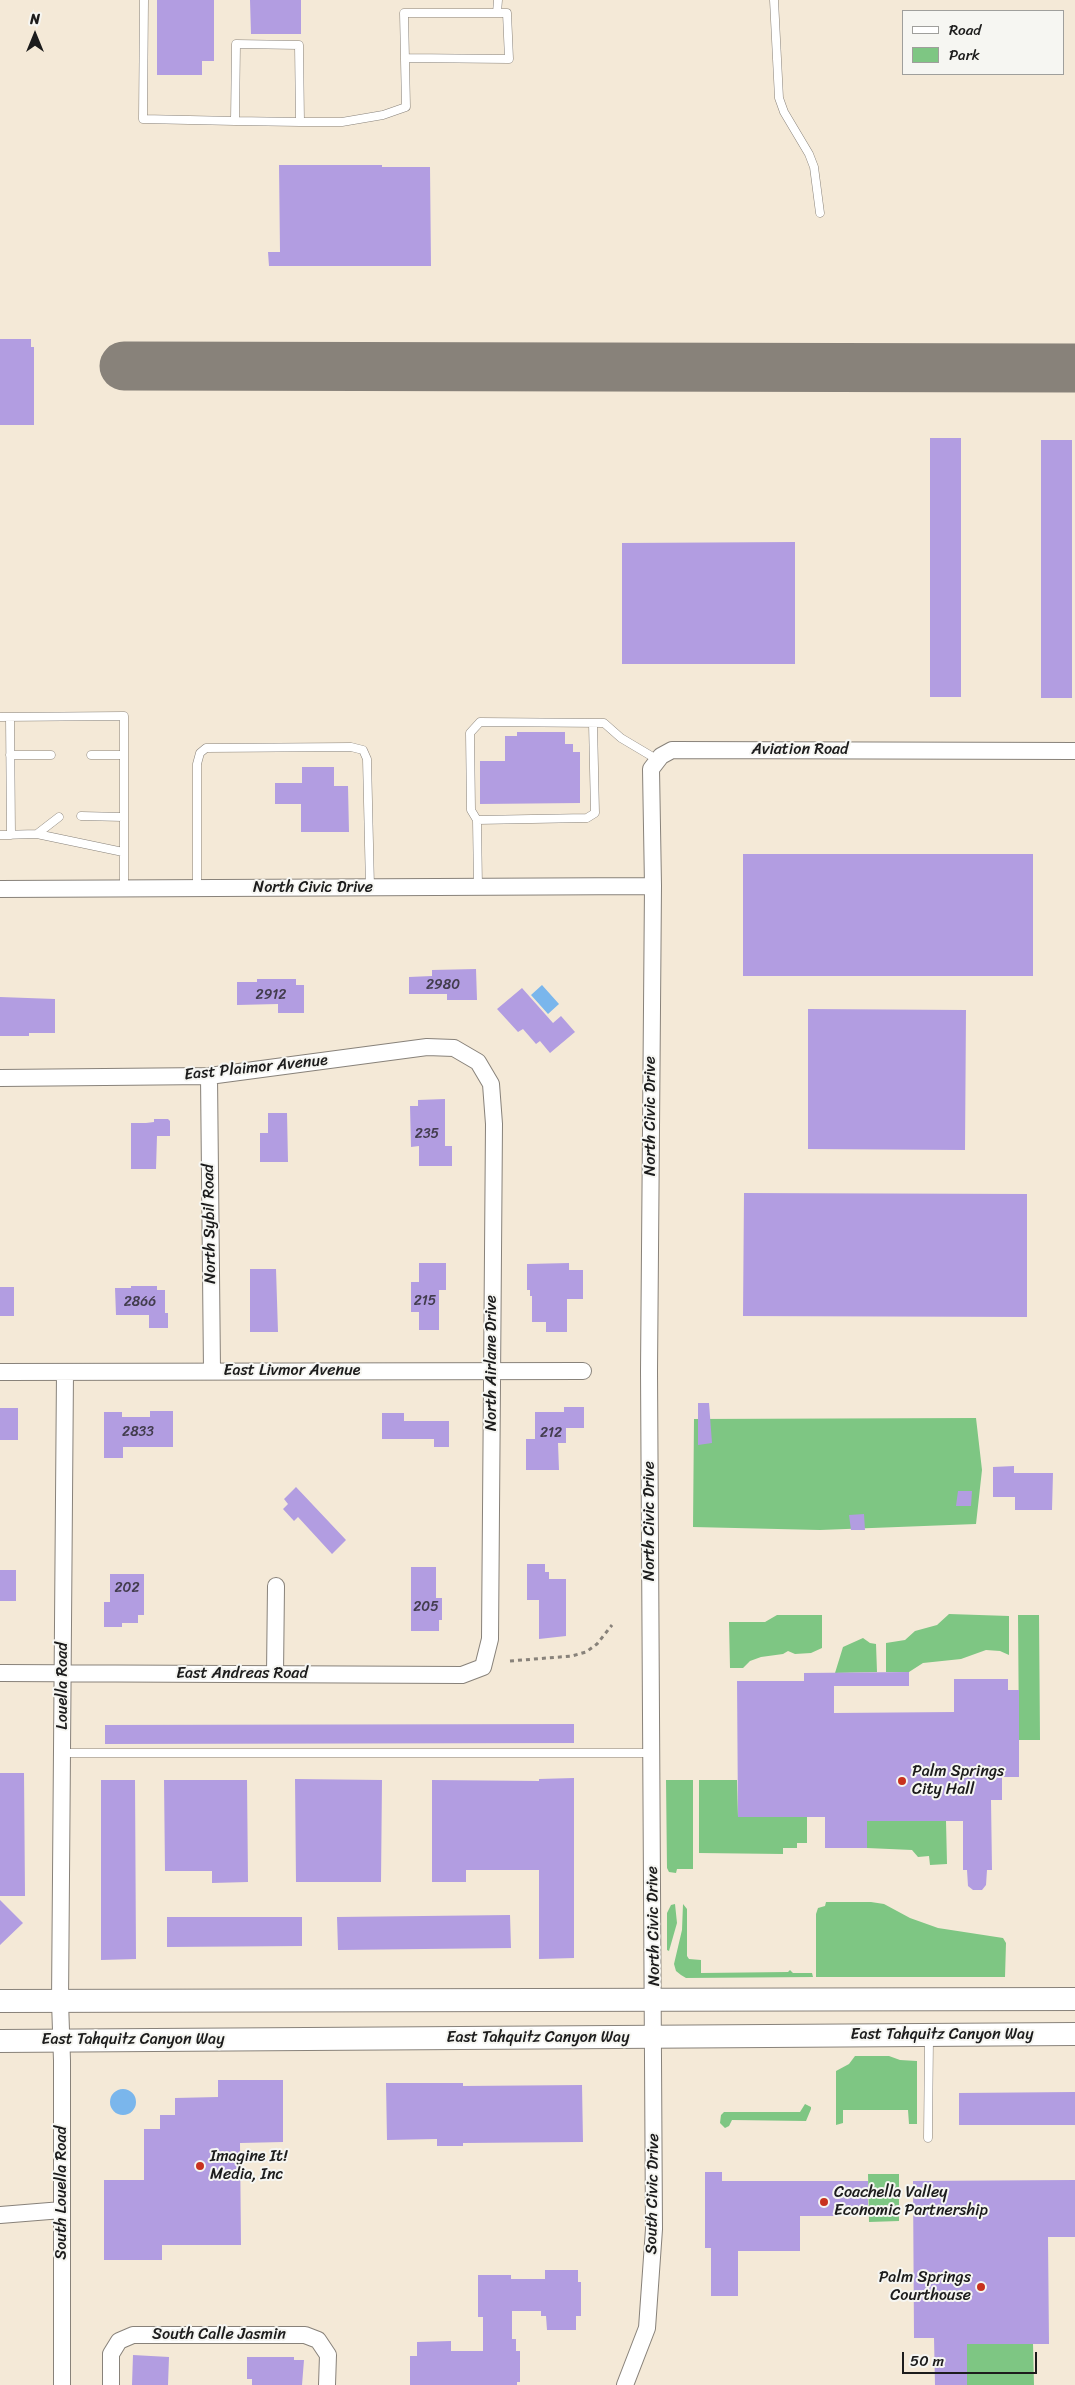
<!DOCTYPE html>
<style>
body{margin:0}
#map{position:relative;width:1075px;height:2385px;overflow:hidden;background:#f4e9d7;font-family:Sriracha,sans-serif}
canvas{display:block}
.legend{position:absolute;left:902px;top:10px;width:162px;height:65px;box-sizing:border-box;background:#f6f6f2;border:1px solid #9f9f9c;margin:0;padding:6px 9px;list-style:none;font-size:15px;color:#1c1c1c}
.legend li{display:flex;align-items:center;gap:10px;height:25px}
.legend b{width:25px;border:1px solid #9f9f9c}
.north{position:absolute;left:10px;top:10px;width:50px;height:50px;-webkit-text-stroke:4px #f6f6f2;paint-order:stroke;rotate:0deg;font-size:14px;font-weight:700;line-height:20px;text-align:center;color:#1c1c1c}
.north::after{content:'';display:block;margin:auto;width:18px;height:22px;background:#1c1c1c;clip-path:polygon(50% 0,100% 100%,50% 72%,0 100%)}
.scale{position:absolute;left:902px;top:2352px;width:135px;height:22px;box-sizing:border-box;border:2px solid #1c1c1c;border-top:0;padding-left:6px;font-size:15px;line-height:18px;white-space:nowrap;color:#1c1c1c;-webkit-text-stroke:4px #f6f6f2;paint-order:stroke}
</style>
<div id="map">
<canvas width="1075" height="2385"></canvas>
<ul class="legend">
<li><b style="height:6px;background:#fff"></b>Road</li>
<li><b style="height:14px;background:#7ec683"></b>Park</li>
</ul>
<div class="north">N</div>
<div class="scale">50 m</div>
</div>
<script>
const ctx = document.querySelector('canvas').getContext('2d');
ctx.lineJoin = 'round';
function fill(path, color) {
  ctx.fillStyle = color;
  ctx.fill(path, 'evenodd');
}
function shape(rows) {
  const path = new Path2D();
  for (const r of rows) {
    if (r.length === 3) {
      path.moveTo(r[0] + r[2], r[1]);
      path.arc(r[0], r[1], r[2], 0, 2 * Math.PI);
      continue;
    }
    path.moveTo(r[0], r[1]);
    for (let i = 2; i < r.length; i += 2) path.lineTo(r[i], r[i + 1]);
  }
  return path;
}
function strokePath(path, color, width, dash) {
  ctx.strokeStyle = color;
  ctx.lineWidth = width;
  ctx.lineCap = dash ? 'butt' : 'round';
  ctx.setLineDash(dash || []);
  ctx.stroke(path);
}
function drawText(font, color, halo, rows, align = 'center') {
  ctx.font = font + ' Sriracha,sans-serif';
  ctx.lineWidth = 4;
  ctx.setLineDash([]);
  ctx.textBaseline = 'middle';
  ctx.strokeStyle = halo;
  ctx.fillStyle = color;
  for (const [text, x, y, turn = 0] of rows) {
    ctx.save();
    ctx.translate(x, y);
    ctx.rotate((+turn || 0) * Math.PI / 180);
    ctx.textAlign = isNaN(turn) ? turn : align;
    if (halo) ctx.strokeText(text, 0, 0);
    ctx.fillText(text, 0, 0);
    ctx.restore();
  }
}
const green = shape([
 [976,1418,982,1470,976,1524,820,1530,693,1527,694,1419],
 [949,1614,1009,1616,1009,1655,1000,1651,986,1650,961,1659,923,1663,909,1672,886,1672,886,1643,905,1640,915,1631,937,1625],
 [777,1615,822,1615,822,1648,811,1653,795,1654,788,1651,783,1654,761,1657,750,1661,743,1668,730,1668,729,1622,765,1622],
 [1018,1615,1039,1615,1040,1740,1019,1740],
 [863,1638,870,1643,876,1644,877,1672,835,1673,843,1647],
 [666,1780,693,1780,693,1869,677,1869,676,1873,669,1872,667,1868],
 [699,1780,737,1780,738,1817,807,1817,807,1843,797,1843,797,1848,783,1848,783,1854,699,1853],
 [867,1821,946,1821,947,1864,930,1865,929,1856,918,1857,912,1850,867,1848],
 [826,1902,871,1902,884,1904,910,1918,938,1928,1003,1938,1006,1943,1005,1977,816,1977,816,1914,818,1908,825,1906],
 [675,1904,677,1923,669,1951,667,1950,667,1913,671,1905],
 [683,1904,687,1909,687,1956,689,1959,701,1960,701,1973,788,1972,790,1970,793,1973,812,1973,813,1977,686,1978,681,1975,676,1971,674,1964,682,1930],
 [855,2056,889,2056,900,2060,917,2061,917,2124,909,2124,908,2110,843,2110,843,2123,836,2125,836,2071,849,2064],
 [805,2104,811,2107,811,2109,806,2121,732,2120,729,2126,725,2128,720,2123,721,2115,724,2112,800,2112],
 [868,2174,899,2174,899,2221,869,2222],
 [967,2344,1033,2344,1034,2385,967,2385]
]);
const water = shape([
 [542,985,559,1004,548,1014,531,995],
 [123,2102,13]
]);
const taxiway = shape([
 [124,366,1075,368]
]);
const building = shape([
 [157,0,214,0,214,61,202,61,202,75,157,75],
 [250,0,301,0,301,34,251,34],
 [279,165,382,165,382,167,430,167,431,266,269,266,268,252,280,252],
 [0,339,31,339,31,347,34,347,34,425,0,425],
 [930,438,961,438,961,697,930,697],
 [1041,440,1072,440,1072,698,1041,698],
 [795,542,795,664,622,664,622,543],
 [517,732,565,732,565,744,573,744,573,752,580,752,580,803,480,804,480,761,505,761,505,736,517,736],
 [302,767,334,767,334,786,348,786,349,832,301,832,301,804,275,804,275,783,302,783],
 [743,854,1033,854,1033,976,743,976],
 [476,969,477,1000,447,1000,447,994,409,994,409,977,432,976,432,970],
 [257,979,296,979,296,985,304,985,304,1013,278,1013,278,1004,237,1005,237,982,257,982],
 [522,988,553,1023,561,1016,575,1032,550,1053,540,1041,536,1044,523,1029,518,1032,497,1009],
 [0,997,55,999,55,1033,29,1033,29,1036,0,1036],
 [808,1009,966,1010,965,1150,808,1149],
 [445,1099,445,1146,452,1146,452,1166,419,1166,419,1146,411,1147,410,1106,418,1106,418,1100],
 [268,1113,287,1113,288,1162,260,1162,260,1133,268,1133],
 [154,1119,168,1119,170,1121,170,1136,157,1136,156,1169,131,1169,131,1123,146,1123,154,1122],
 [744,1193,1027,1194,1027,1317,743,1316],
 [419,1263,446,1263,446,1290,439,1290,439,1330,419,1330,419,1312,411,1312,411,1282,419,1282],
 [569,1263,569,1270,583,1270,583,1299,567,1299,567,1332,546,1332,546,1322,532,1322,532,1296,530,1296,530,1290,527,1290,527,1264],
 [250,1269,276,1269,278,1332,250,1332],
 [131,1286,157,1286,157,1290,165,1290,165,1313,168,1313,168,1328,149,1328,149,1315,116,1315,115,1288,131,1288],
 [0,1287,14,1287,14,1316,0,1316],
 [698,1403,709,1403,712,1443,698,1445],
 [564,1407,584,1407,584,1428,566,1428,566,1443,558,1443,559,1470,526,1470,526,1439,535,1439,535,1412,564,1412],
 [0,1408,18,1408,18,1440,0,1440],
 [150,1411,173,1411,173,1447,123,1447,123,1458,104,1458,104,1412,122,1412,122,1417,150,1417],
 [382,1413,404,1413,404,1421,449,1421,449,1447,434,1447,434,1439,382,1439],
 [1014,1466,1014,1473,1053,1473,1052,1510,1015,1510,1015,1497,993,1497,993,1467],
 [296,1487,346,1540,332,1554,298,1517,294,1521,283,1509,288,1504,284,1499],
 [958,1491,972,1491,971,1506,956,1506],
 [864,1514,865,1530,851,1530,849,1515],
 [527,1564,545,1564,545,1572,549,1572,549,1579,566,1579,566,1636,539,1639,539,1600,527,1600],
 [411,1567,436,1567,436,1598,442,1598,442,1620,439,1620,439,1631,411,1631],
 [0,1570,16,1570,16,1601,0,1601],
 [110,1574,144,1574,144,1615,138,1615,138,1623,122,1623,122,1627,104,1627,104,1602,110,1602],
 [909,1672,909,1686,834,1686,834,1713,954,1712,954,1679,1008,1679,1008,1690,1019,1690,1019,1777,1002,1777,1002,1800,991,1800,992,1870,987,1870,986,1885,982,1890,973,1890,968,1886,967,1870,963,1870,963,1821,867,1821,867,1848,825,1848,825,1817,738,1817,737,1681,804,1681,804,1673],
 [574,1724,574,1743,105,1744,105,1725],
 [0,1773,24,1773,25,1896,0,1896],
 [574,1778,574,1958,539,1959,539,1870,466,1870,466,1882,432,1882,432,1780,539,1781,539,1779],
 [295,1779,382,1780,381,1882,296,1882],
 [101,1780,135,1780,136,1959,101,1960],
 [164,1780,247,1780,248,1882,212,1883,212,1871,165,1871],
 [0,1900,23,1923,0,1945],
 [510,1915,511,1948,338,1950,337,1917],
 [167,1917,302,1917,302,1946,167,1947],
 [218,2080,283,2080,283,2142,240,2143,241,2245,162,2245,162,2260,104,2260,104,2180,144,2180,144,2129,160,2129,160,2115,175,2115,175,2098,218,2097],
 [386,2083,463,2083,463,2086,582,2085,583,2142,463,2143,463,2146,437,2146,437,2139,387,2140],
 [1075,2092,1075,2125,959,2125,959,2093],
 [705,2172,722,2172,722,2181,868,2181,868,2216,800,2216,800,2251,738,2251,738,2296,711,2296,711,2248,705,2248],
 [1075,2180,1075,2237,1048,2237,1049,2344,967,2344,967,2385,935,2385,934,2338,914,2338,913,2181],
 [545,2270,578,2270,578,2282,581,2282,581,2316,576,2316,576,2330,547,2330,546,2316,541,2316,541,2311,512,2311,512,2339,516,2339,516,2351,520,2351,520,2382,517,2382,517,2385,410,2385,410,2356,417,2356,417,2342,451,2341,451,2351,483,2351,483,2317,478,2317,478,2275,511,2275,511,2279,545,2279],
 [133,2355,169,2357,168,2385,132,2385],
 [247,2357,294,2357,294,2360,304,2360,302,2385,252,2385,252,2379,247,2379]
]);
const path = shape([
 [510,1661,572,1656,586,1652,597,1644,612,1625]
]);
const service = shape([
 [144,0,143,119,235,121,236,44,299,45,300,122,342,122,383,115,406,107,404,13,497,13,498,0],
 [774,0,779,98,784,112,809,154,814,167,820,213],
 [405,58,509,59,507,13,497,13],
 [235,121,300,122],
 [0,717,124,716,124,888],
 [10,717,11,835],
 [10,755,51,755],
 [91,755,123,755],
 [81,816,123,817],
 [477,820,587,818,595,813,593,723],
 [37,834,59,817],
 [0,835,37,834,123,852],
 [478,887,477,820,471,810,470,733,480,722,604,723,621,738,658,760],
 [197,888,197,764,200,753,206,748,351,747,363,750,367,759,370,887],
 [62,1753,652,1753],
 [928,2138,929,2038]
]);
const minor = shape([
 [0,889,653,886],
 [209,1076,212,1371],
 [0,1078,209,1076,427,1047,454,1048,478,1062,491,1084,494,1124,490,1639,483,1667,462,1675,0,1673],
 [0,1372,583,1371],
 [275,1674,276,1586],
 [0,2215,62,2210],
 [62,2385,62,2061,60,2001,65,1372],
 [111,2385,111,2354,119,2341,133,2335,305,2335,318,2340,328,2355,327,2385],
 [625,2385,647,2328,654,2229,649,1371,653,886,651,769,661,756,672,750,1075,751]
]);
const secondary = shape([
 [0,2001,1075,1999],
 [0,2041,1075,2034]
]);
const markers = [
 [902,1781,5,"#c8321e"],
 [200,2166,5,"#c8321e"],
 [824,2202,5,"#c8321e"],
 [981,2287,5,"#c8321e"]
];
const numberNames = [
 ["2980",443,985],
 ["2912",271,995],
 ["235",427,1134],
 ["215",425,1301],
 ["2866",140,1302],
 ["2833",138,1432],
 ["212",551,1433],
 ["202",127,1588],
 ["205",426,1607]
];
const streetNames = [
 ["Aviation Road",800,750],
 ["North Civic Drive",313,888],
 ["East Plaimor Avenue",256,1068,-6],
 ["North Civic Drive",651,1116,-90],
 ["North Sybil Road",210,1224,-91],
 ["North Airlane Drive",492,1363,-90],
 ["East Livmor Avenue",292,1371],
 ["North Civic Drive",650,1521,-90],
 ["East Andreas Road",242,1674],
 ["Louella Road",63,1686,-90],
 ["North Civic Drive",654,1926,-91],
 ["East Tahquitz Canyon Way",942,2035],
 ["East Tahquitz Canyon Way",538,2038],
 ["East Tahquitz Canyon Way",133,2040],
 ["South Louella Road",62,2193,-90],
 ["South Civic Drive",653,2194,-89],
 ["South Calle Jasmin",219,2335]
];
const poiNames = [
 ["Palm Springs",912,1772],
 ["City Hall",912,1790],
 ["Imagine It!",210,2157],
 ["Media, Inc",210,2175],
 ["Coachella Valley",834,2193],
 ["Economic Partnership",834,2211],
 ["Palm Springs",971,2278,"right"],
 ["Courthouse",971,2296,"right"]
];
fill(green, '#7ec683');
fill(water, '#7ab6ec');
strokePath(taxiway, '#88827a', 49);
fill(building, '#b29de1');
strokePath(service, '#88827a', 9);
strokePath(minor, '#88827a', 18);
strokePath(secondary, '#88827a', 24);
strokePath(path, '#88827a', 3, [4, 4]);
strokePath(service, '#fff', 8);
strokePath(minor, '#fff', 16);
strokePath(secondary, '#fff', 22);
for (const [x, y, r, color] of markers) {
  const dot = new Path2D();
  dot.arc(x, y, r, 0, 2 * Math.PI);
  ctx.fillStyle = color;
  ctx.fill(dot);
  strokePath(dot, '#f6f6f2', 2);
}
drawText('14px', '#423c4d', null, numberNames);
drawText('16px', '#1c1c1c', '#f6f6f2', streetNames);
drawText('16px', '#1c1c1c', '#f6f6f2', poiNames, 'left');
</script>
